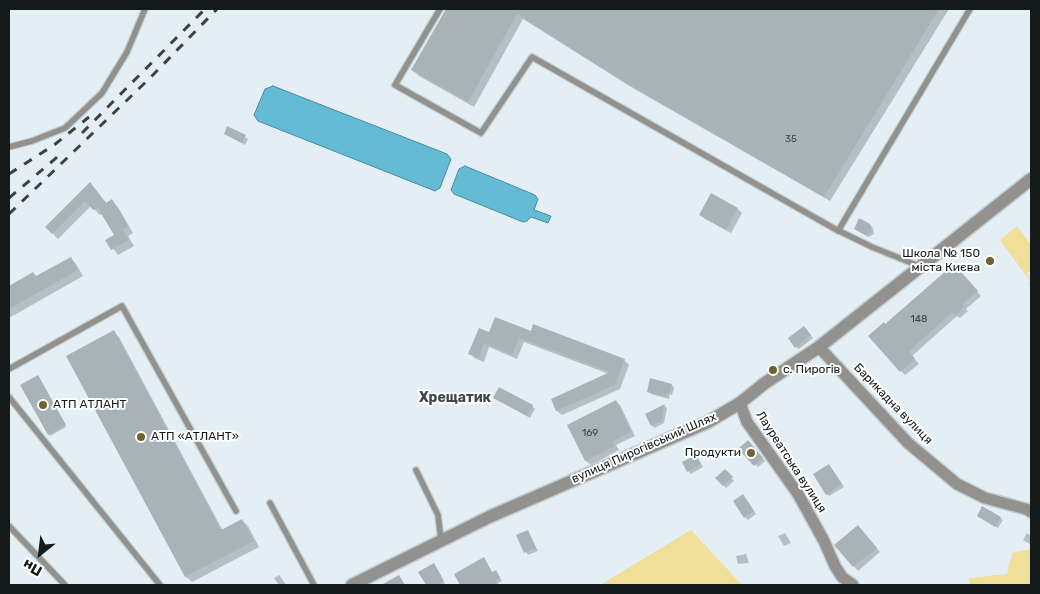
<!DOCTYPE html>
<meta charset="utf-8">
<style>
body{margin:0}
#map{position:relative;width:1040px;height:594px;overflow:hidden;background:#e3eff4;font-family:Rubik,sans-serif}
canvas{display:block}
.frame{position:absolute;inset:0;border:10px solid #14191a;pointer-events:none}
.north{position:absolute;left:15px;top:529px;width:50px;height:50px;-webkit-text-stroke:4px #fff;paint-order:stroke;rotate:209deg;font-size:14px;font-weight:700;line-height:20px;text-align:center;color:#14191a}
.north::after{content:'';display:block;margin:auto;width:18px;height:22px;background:#14191a;clip-path:polygon(50% 0,100% 100%,50% 72%,0 100%)}
</style>
<div id="map">
<canvas width="1040" height="594"></canvas>
<div class="frame"></div>
<div class="north">Пн</div>
</div>
<script>
const ctx = document.querySelector('canvas').getContext('2d');
ctx.lineJoin = 'round';
function fill(path, color) {
  ctx.fillStyle = color;
  ctx.fill(path, 'evenodd');
}
function shape(rows) {
  const path = new Path2D();
  for (const r of rows) {
    path.moveTo(r[0], r[1]);
    for (let i = 2; i < r.length; i += 2) path.lineTo(r[i], r[i + 1]);
  }
  return path;
}
function strokePath(path, color, width, dash) {
  ctx.strokeStyle = color;
  ctx.lineWidth = width;
  ctx.lineCap = dash ? 'butt' : 'round';
  ctx.setLineDash(dash || []);
  ctx.stroke(path);
}
function drawText(font, color, halo, rows, align = 'center') {
  ctx.font = font + ' Rubik,sans-serif';
  ctx.lineWidth = 4;
  ctx.setLineDash([]);
  ctx.textBaseline = 'middle';
  ctx.strokeStyle = halo;
  ctx.fillStyle = color;
  for (const [text, x, y, turn = 0] of rows) {
    ctx.save();
    ctx.translate(x, y);
    ctx.rotate((+turn || 0) * Math.PI / 180);
    ctx.textAlign = isNaN(turn) ? turn : align;
    if (halo) ctx.strokeText(text, 0, 0);
    ctx.fillText(text, 0, 0);
    ctx.restore();
  }
}
const green = shape([
 [1017,226,1031,245,1031,270,1027,273,1031,279,1031,287,1028,283,1030,281,1000,240],
 [691,530,742,585,600,585],
 [1031,549,1031,585,970,585,969,578,1007,574,1012,553]
]);
const water = shape([
 [273,86,447,154,451,159,440,188,435,191,258,121,254,115,265,89,273,86],
 [465,166,535,195,538,199,534,210,551,216,548,223,531,217,527,221,523,222,454,194,451,190,459,169,465,166]
]);
const shadow = shape([
 [447,9,949,9,830,201,631,87,523,19,474,107,419,76,413,70],
 [225,134,245,137,248,139,245,145],
 [90,184,107,204,112,201,118,207,133,233,128,236,134,246,118,255,107,240,116,235,103,214,100,215,91,206,58,239,47,227],
 [712,195,738,209,742,213,731,233,705,219,701,214],
 [870,225,873,228,874,234,868,237,855,228],
 [71,258,76,264,83,276,9,318,9,287,33,273,37,277],
 [958,270,981,296,966,309,968,311,960,318,957,316,912,356,919,364,905,375,901,371,886,326],
 [806,330,813,338,799,349,796,347],
 [114,332,119,337,223,531,242,520,248,526,259,547,192,582,186,577,68,356],
 [531,333,624,360,629,365,620,389,562,415,557,411,552,400,609,374,524,342,517,359,489,347,484,362,474,358,470,353,490,334],
 [39,377,66,427,50,436,21,386],
 [672,385,674,388,672,395,670,394,669,399,651,394,648,391],
 [495,398,532,406,535,409,530,418],
 [616,401,620,405,635,436,616,445,619,450,591,465,586,461,568,426],
 [665,406,667,408,664,423,654,428,652,425],
 [748,442,765,461,758,467,740,449],
 [698,459,703,467,691,474,688,471],
 [829,465,844,487,829,496,827,494],
 [725,471,734,481,726,488,717,478],
 [745,498,756,514,748,520,745,517],
 [978,516,1000,518,1003,520,998,528],
 [528,531,538,551,528,555,526,552],
 [862,531,880,552,858,571,836,545],
 [785,533,791,543,784,546,778,536],
 [1027,533,1031,536,1031,545,1023,540],
 [746,554,749,563,738,564,736,556],
 [484,558,492,573,496,571,498,574,502,581,498,583,499,585,487,585,487,584,483,585,462,585,456,574],
 [436,567,445,584,428,585,420,572],
 [279,575,280,576,286,585,279,585,274,578]
]);
const building = shape([
 [446,9,939,9,824,197,624,82,517,14,468,102,411,70],
 [227,126,246,135,242,143,224,134],
 [90,182,106,203,112,199,128,226,123,230,129,240,111,250,105,240,114,235,98,208,93,210,85,201,52,234,45,227],
 [711,193,738,208,726,230,699,215],
 [859,218,870,224,872,232,865,235,854,229],
 [71,257,78,270,9,309,9,286,33,272,36,276],
 [954,264,978,291,963,304,965,306,955,315,953,312,909,351,915,359,900,372,868,336,884,322,885,324],
 [495,317,531,331,533,324,625,359,615,385,556,411,551,399,610,372,519,338,512,355,484,343,479,358,468,354,479,328,489,332],
 [804,326,811,335,795,348,788,338],
 [114,330,221,530,242,519,254,541,185,577,66,356],
 [38,375,66,425,48,435,20,385],
 [650,378,672,384,670,393,667,393,666,397,647,392],
 [499,387,533,405,527,416,493,398],
 [616,400,631,432,613,441,615,446,585,461,567,425],
 [665,404,661,421,651,426,645,414],
 [748,440,763,458,754,466,738,449],
 [696,455,701,464,687,472,682,462],
 [829,464,842,484,826,495,813,474],
 [725,469,733,477,723,486,715,478],
 [743,494,754,511,744,518,733,501],
 [982,506,1001,517,995,527,977,516],
 [858,525,877,548,853,567,834,545],
 [528,530,536,548,524,553,516,535],
 [484,557,492,572,496,570,500,578,496,580,497,583,492,585,460,585,454,574],
 [434,563,444,581,436,585,426,585,418,572],
 [399,575,405,585,381,585]
]);
const service = shape([
 [440,9,395,85,481,133,532,57,835,229,872,247,919,266],
 [9,147,32,141,65,128,82,112,102,93,127,52,145,9],
 [838,231,970,9],
 [9,369,122,306,236,511],
 [9,397,160,585],
 [416,470,438,515,441,540],
 [270,503,314,585],
 [9,526,65,585]
]);
const minor = shape([
 [819,347,908,443,957,484,985,498,1026,509,1031,512],
 [740,403,747,422,798,494,824,541,835,566,842,577,853,585]
]);
const tertiary = shape([
 [352,585,489,517,708,422,740,403,765,383,819,347,1031,179]
]);
const rail = shape([
 [82,133,205,9],
 [9,174,54,145,89,117],
 [9,198,62,153],
 [9,214,150,78,217,9]
]);
const markers = [
 [990,261,5,"#6e622f"],
 [773,370,5,"#6e622f"],
 [43,405,5,"#6e622f"],
 [141,437,5,"#6e622f"],
 [751,453,5,"#6e622f"]
];
const numberNames = [
 ["35",791,139],
 ["148",919,319],
 ["169",590,433]
];
const poiNames = [
 ["Школа № 150",980,254,"right"],
 ["міста Києва",980,268,"right"],
 ["с. Пирогів",783,370],
 ["АТП АТЛАНТ",53,405],
 ["АТП «АТЛАНТ»",151,437],
 ["Продукти",741,453,"right"]
];
const streetNames = [
 ["Барикадна вулиця",893,404,46],
 ["вулиця Пирогівський Шлях",644,448,-24],
 ["Лауреатська вулиця",791,462,57]
];
const neighbourhoodNames = [
 ["Хрещатик",455,398]
];
fill(green, '#efdf98');
fill(water, '#64bbd5');
strokePath(water, '#4c8a9d', 1);
fill(shadow, '#0003');
fill(building, '#a7b3b7');
strokePath(service, '#c2cdd1', 8);
strokePath(minor, '#c2cdd1', 14);
strokePath(tertiary, '#c2cdd1', 15);
strokePath(service, '#92918d', 5.5);
strokePath(minor, '#92918d', 11);
strokePath(tertiary, '#92918d', 12);
strokePath(rail, '#3b4243', 3, [9, 9]);
for (const [x, y, r, color] of markers) {
  const dot = new Path2D();
  dot.arc(x, y, r, 0, 2 * Math.PI);
  ctx.fillStyle = color;
  ctx.fill(dot);
  strokePath(dot, '#fff', 2);
}
drawText('10px', '#394041', null, numberNames);
drawText('12px', '#14191a', '#fff', poiNames, 'left');
drawText('12px', '#14191a', '#fff', streetNames);
drawText('bold 14px', '#3e484c', '#fff', neighbourhoodNames);
</script>
